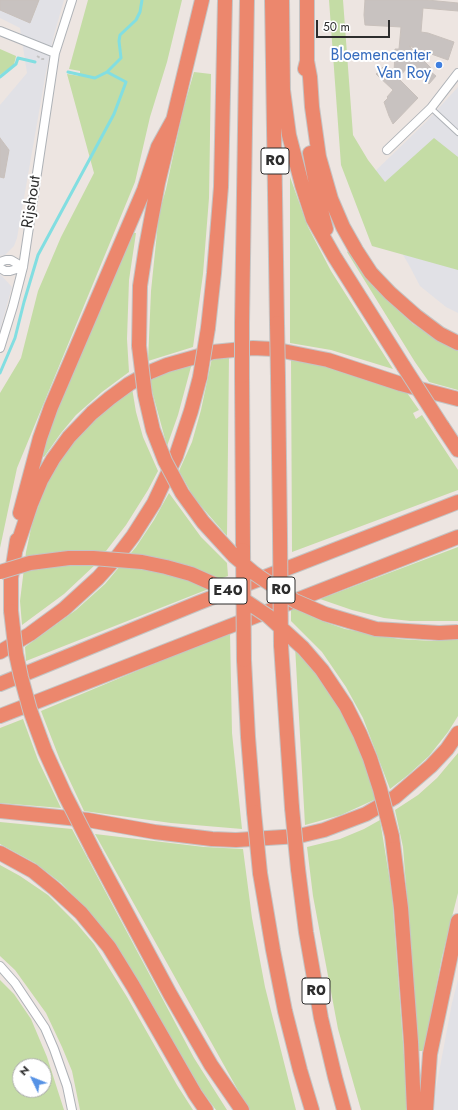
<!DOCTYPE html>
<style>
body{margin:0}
#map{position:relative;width:458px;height:1110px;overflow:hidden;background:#ede5e1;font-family:Jost,sans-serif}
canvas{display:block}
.north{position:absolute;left:12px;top:1058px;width:40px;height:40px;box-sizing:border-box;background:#fff;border:1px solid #ababab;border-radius:50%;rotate:313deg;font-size:11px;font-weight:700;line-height:16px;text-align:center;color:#2d2d2d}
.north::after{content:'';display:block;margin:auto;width:14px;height:18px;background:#5692e5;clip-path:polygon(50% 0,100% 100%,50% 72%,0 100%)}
.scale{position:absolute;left:316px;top:20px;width:74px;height:18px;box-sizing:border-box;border:2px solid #2d2d2d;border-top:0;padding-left:5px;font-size:12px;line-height:14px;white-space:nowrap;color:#2d2d2d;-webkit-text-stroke:3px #fff;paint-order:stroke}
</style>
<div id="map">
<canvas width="458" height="1110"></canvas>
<div class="north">N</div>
<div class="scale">50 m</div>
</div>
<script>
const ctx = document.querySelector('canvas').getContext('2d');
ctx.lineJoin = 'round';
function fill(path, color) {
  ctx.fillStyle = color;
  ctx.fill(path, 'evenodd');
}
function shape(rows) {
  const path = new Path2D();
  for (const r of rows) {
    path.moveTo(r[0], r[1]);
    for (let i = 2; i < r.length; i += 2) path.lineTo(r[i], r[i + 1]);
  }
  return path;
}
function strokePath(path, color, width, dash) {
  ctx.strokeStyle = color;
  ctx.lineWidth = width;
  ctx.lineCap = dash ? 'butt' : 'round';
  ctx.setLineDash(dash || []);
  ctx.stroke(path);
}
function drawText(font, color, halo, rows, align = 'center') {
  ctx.font = font + ' Jost,sans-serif';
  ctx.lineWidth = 4;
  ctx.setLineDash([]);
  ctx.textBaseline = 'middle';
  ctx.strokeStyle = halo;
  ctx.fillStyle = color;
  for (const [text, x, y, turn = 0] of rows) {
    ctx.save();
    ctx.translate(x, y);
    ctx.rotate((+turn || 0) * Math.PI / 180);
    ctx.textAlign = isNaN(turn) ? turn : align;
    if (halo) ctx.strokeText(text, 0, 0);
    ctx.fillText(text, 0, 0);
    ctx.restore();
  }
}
const industrial = shape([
 [0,0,64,0,54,35,46,72,17,238,14,246,5,255,0,256,0,105,27,73,20,28,0,18],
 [458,87,458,313,446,307,420,286,409,265,386,226,366,180,426,122],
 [0,274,12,287,0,330],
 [458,980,458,1110,433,1110,434,1099,452,1003]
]);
const green = shape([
 [88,0,182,0,167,62,150,117,135,182,17,468,0,548,0,393,21,358,38,291,61,237,94,173,67,74,80,76,80,71,69,69],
 [329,0,343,0,353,135,368,160,385,182,434,138,458,157,458,270,372,246,341,165],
 [0,49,16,56,14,65,0,75],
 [194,72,211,74,209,198,203,274,193,347,148,361,151,291,159,213,166,189,183,110],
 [290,177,308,227,331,271,393,369,331,350,290,343],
 [131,233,136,233,129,280,127,339,129,372,102,392,76,415,61,433,44,457,40,455,44,440],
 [349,251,367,276,384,297,413,324,440,341,458,351,458,390,429,382,415,362,347,252],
 [229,355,227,536,194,498,179,471,192,442,201,410,212,358],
 [291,357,317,362,405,390,419,410,413,413,416,419,422,415,458,470,458,490,292,552],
 [192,363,178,415,167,446,149,380,165,371],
 [132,388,136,412,143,437,158,471,148,490,126,525,96,564,64,594,22,625,20,601,26,552,32,524,49,477,67,448,84,427],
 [169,493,201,537,227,563,228,576,202,585,211,588,26,661,25,647,76,610,105,584,136,547,154,520],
 [458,547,458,621,410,621,384,618,352,610,320,599],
 [291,607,322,621,345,629,399,639,432,641,458,638,458,716,448,732,429,756,408,775,390,789,363,718,346,687,322,652,291,621],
 [230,632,232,733,242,829,171,823,84,811,60,760,41,711],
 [295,646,321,677,347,718,370,776,376,799,341,815,305,825],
 [23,719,38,760,61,808,0,803,0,728],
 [458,753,458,893,442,957,424,1050,422,1051,419,1051,403,847,395,810,418,795,437,778],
 [380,820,392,894,408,1110,361,1110,338,1029,313,896,307,847,340,839,364,829],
 [0,822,72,829,194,1058,227,1110,216,1110,202,1091,122,954,98,922,61,883,35,863,0,844],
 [95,834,204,847,243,849,252,918,265,987,296,1110,249,1110],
 [0,865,20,876,48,895,77,924,94,944,127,997,177,1085,193,1110,80,1110,72,1071,62,1047,46,1013,15,970,0,956],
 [0,980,14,994,31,1019,47,1057,64,1110,0,1110],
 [20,1066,44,1066,44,1090,20,1090]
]);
const stream = shape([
 [68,72,95,78,107,72,121,58,119,41,120,35,136,20,140,12,142,0],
 [0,77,16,64,18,58,35,62],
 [0,373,15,338,24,302,38,255,114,114,126,82,107,72]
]);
const building = shape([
 [0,0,39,0,30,23,0,10,0,0],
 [365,0,427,0,458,3,458,11,423,8,421,32,428,33,454,42,448,60,409,46,433,70,431,72,436,76,429,84,409,66,398,78,418,98,393,124,389,116,384,102,388,98,387,97,393,90,376,74,385,65,394,74,395,49,399,49,401,27,365,25,364,15,365,0],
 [0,138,9,150,4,178,0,177,0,138]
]);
const path = shape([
 [37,56,42,59,46,59]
]);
const lane = shape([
 [431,108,458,133]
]);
const street = shape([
 [0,31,55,53],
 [387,150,431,108,458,73],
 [0,262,6,260,11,260,23,267],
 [0,268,5,271,10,271,23,267],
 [0,348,13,306,23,267,55,53,72,0],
 [0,966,15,983,45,1028,54,1049,67,1086,72,1110]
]);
const highway = shape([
 [272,0,277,323],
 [282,0,283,90,289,135,302,185,313,219,334,256,404,367],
 [307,61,310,77,312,107,319,157,331,199,343,227,356,250,371,273,390,293,416,316,440,334,458,343],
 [305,69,307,61,307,0],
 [310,153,321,210,326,229],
 [242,323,247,0],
 [208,328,214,273,221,187,225,0],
 [139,346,140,286,146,247,158,183,202,0],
 [242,376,243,550],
 [278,377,280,536],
 [442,426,458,450],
 [20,513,40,438,51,407,144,190,158,147,173,120],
 [16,549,31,504,41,480,53,459,69,437,92,413,110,398,129,384,150,372,167,365,213,352,253,348,273,349,328,360,401,384,458,399],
 [11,611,11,578,17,540],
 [281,645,292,808],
 [0,652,30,634,64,609,98,578,117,557,133,536,154,503,176,456,191,411,200,377],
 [244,660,248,737,254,812],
 [0,684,198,603,458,502],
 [0,716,458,537],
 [0,811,88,820,155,832,212,839,236,840,299,836,324,830,366,814,395,797,431,766,447,749,458,733],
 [392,836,401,908,411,1042,414,1110],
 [0,853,33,871,54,888,81,913,109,947,133,986,195,1094,206,1110],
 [95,854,170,994,211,1065,242,1110],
 [298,869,306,932,321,1018,335,1077,344,1110],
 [260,873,273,950,285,1011,300,1070,312,1110],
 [426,1110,430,1054,458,921]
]);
const highwayBridge = shape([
 [277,323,278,377],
 [139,346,145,395,153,430,165,461,182,493,203,522,235,557,254,573,295,601,325,614,376,629,439,633,458,632],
 [404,367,442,426],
 [242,376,242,323],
 [200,377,208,328],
 [280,536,281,645],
 [243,550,244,660],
 [0,572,30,563,69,558,93,558,142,562,166,567,191,574,218,586,247,602,268,616,303,648,322,670,346,706,360,734,370,758,380,789,392,836],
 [11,611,16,654,21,677,30,710,45,751,65,795,95,854],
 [292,808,298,869],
 [254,812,260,873]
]);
const markers = [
 [439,65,4,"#3f7fe0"]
];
const shields = [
 [275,161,28],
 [281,590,28],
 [228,591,38],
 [316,991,28]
];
const shieldNames = [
 ["R0",275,161],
 ["R0",281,590],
 ["E40",228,591],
 ["R0",316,991]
];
const shopNames = [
 ["Bloemencenter",431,56],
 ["Van Roy",431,74]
];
const streetNames = [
 ["Rijshout",32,202,-81]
];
fill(industrial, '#e1e1e6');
fill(green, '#c4dca5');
strokePath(stream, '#82dee1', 3);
fill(building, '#c8c2c0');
strokePath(building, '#c8c0bb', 1);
strokePath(lane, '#aeb2b7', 6);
strokePath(street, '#aeb2b7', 10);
strokePath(highway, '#c4c4c4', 16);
strokePath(path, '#c4c4c4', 2, [3, 2]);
strokePath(lane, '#fff', 4);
strokePath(street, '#fff', 8);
strokePath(highway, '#ec876d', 14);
strokePath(highwayBridge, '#c4c4c4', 16, []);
strokePath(highwayBridge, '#ec876d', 14);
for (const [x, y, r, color] of markers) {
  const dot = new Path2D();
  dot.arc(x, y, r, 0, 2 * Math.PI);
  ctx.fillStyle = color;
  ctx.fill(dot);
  strokePath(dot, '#fff', 1.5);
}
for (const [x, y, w] of shields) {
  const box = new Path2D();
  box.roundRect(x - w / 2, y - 13, w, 26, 3);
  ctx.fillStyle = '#fff';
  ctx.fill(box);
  strokePath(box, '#2d2d2d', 1);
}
drawText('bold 15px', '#2d2d2d', null, shieldNames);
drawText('16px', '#366cbe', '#fff', shopNames, 'right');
drawText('16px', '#2d2d2d', '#fff', streetNames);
</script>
